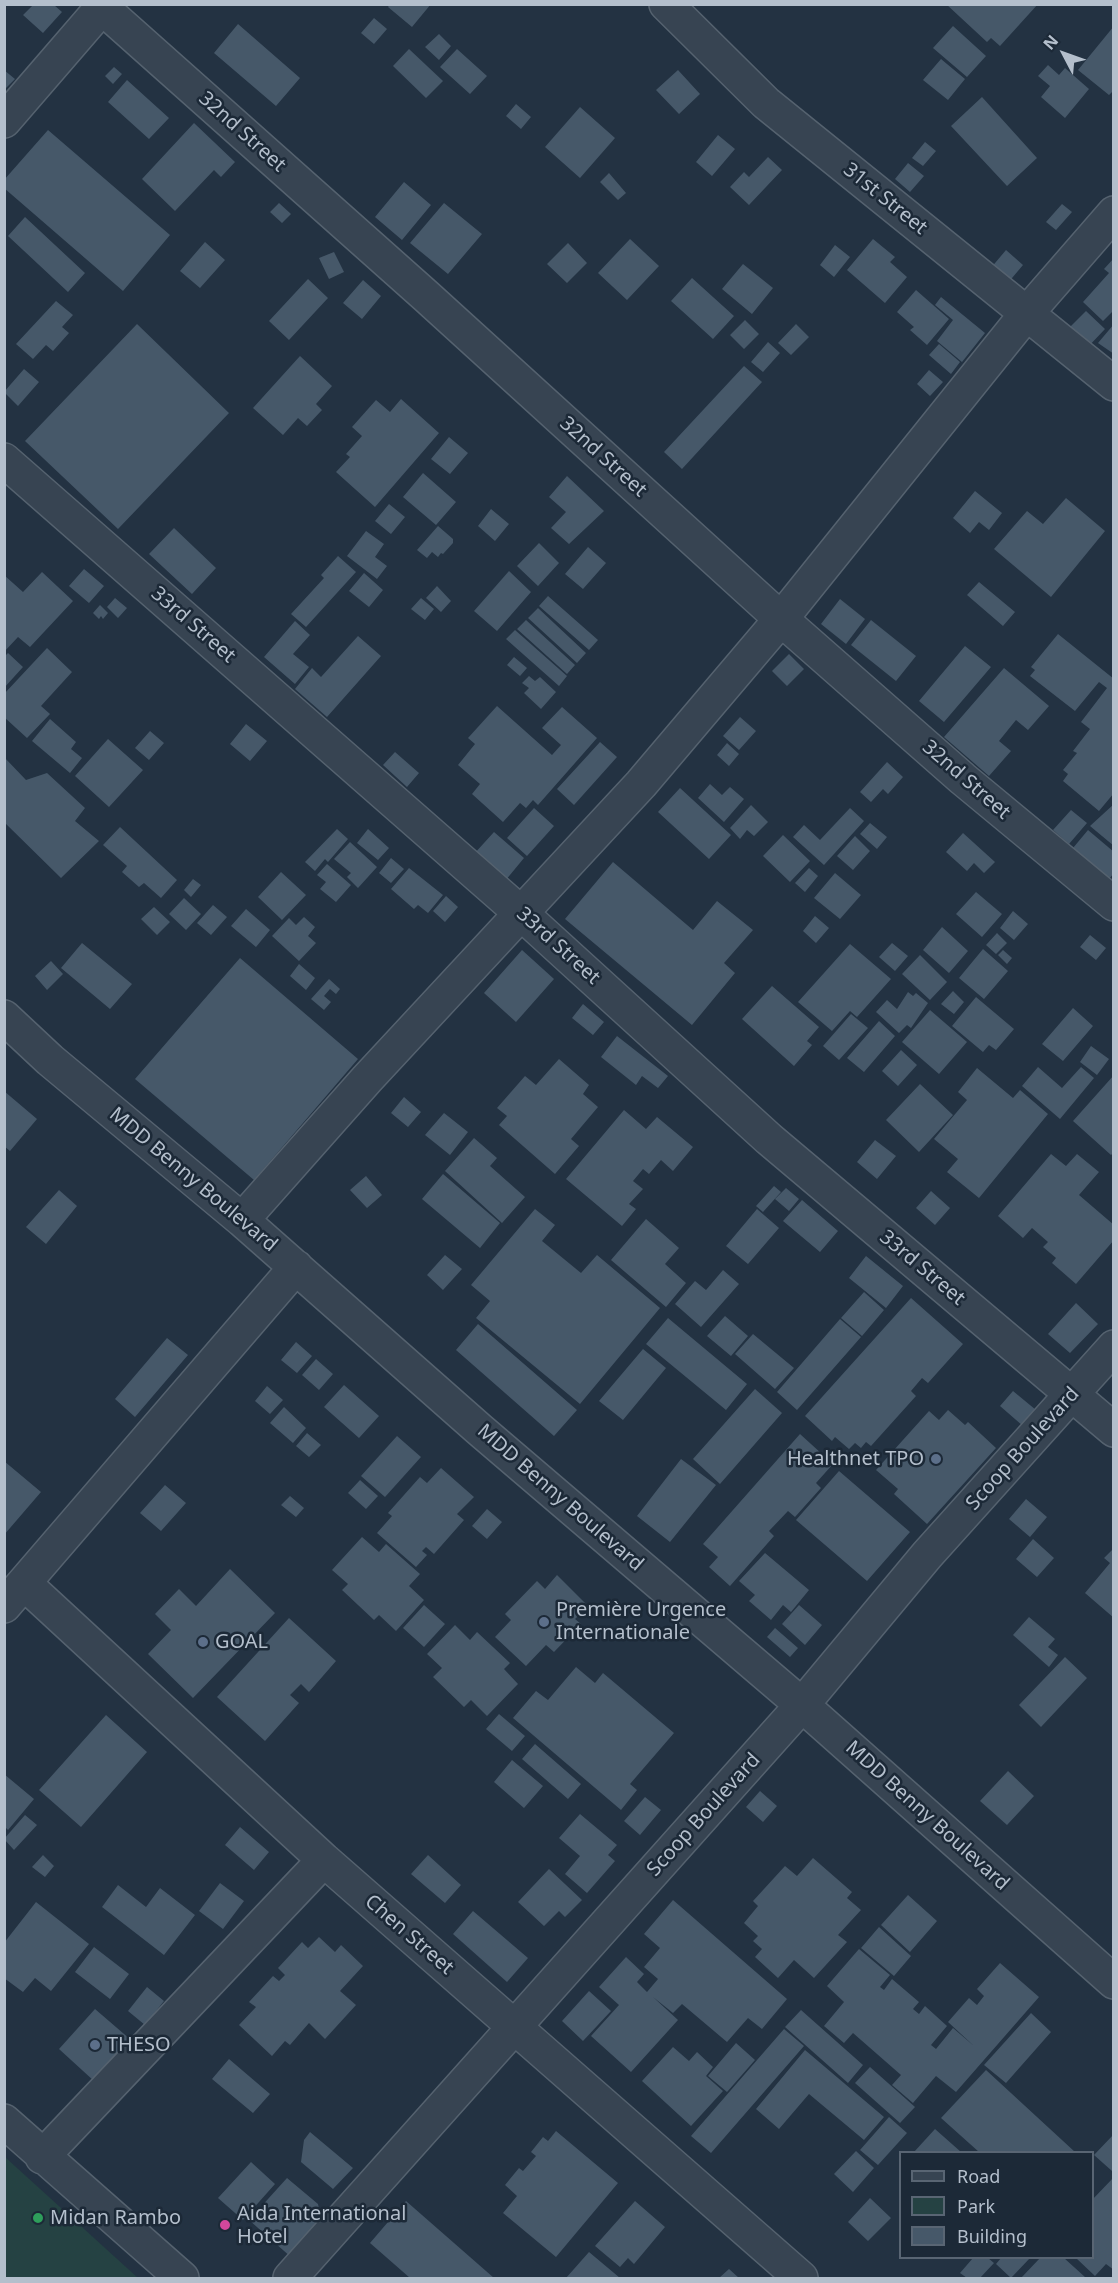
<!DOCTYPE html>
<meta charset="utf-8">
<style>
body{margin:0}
#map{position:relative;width:1118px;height:2283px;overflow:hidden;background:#233242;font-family:"Noto Sans",sans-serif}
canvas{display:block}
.frame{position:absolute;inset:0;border:6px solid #b4bfcc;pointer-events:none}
.legend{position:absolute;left:899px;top:2151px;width:195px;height:108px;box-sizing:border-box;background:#1c2937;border:2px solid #596573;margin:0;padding:8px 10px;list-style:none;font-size:18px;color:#b4bfcc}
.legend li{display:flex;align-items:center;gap:12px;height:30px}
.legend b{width:30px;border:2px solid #596573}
.north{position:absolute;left:1034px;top:24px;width:60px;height:60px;-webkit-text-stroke:4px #1c2937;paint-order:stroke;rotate:311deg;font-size:16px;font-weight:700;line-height:24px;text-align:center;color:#b4bfcc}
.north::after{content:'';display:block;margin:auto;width:21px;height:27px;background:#b4bfcc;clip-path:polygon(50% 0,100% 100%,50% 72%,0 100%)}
</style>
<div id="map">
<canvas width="1118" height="2283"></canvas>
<div class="frame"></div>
<ul class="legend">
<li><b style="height:8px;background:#374452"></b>Road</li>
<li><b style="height:16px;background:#254243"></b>Park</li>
<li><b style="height:16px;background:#465869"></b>Building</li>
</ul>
<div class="north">N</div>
</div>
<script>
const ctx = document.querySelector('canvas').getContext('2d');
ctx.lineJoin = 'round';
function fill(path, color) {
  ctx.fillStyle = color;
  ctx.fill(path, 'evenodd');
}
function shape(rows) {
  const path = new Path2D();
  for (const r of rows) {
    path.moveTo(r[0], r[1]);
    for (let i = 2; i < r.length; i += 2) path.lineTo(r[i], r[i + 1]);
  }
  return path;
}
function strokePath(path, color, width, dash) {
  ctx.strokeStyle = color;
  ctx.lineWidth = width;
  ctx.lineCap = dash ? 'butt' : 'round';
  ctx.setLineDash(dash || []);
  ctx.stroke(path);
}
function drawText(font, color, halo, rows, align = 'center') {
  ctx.font = font + ' "Noto Sans",sans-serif';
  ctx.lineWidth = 5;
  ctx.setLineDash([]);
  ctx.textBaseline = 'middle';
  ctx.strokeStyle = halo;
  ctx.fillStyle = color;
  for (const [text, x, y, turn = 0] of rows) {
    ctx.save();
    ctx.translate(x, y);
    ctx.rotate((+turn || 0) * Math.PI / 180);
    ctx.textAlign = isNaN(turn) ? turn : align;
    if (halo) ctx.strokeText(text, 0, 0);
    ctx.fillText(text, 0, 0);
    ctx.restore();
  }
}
const green = shape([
 [4,2157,5,2157,138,2278,5,2278]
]);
const building = shape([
 [390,4,431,4,412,27,388,7],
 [946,4,1038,4,1000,46,991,38,987,42],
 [33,5,54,5,62,12,43,33,23,15],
 [374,18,387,29,374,44,361,33],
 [238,24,300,78,276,106,214,53],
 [953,26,986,56,967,77,933,48],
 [1114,26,1114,90,1109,95,1078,70],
 [439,34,451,46,439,60,425,47],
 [409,49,443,81,426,98,393,66],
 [457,49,487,76,470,94,440,67],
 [941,59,965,79,948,100,923,80],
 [1048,65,1059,75,1065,68,1089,89,1065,118,1041,97,1050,86,1038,76],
 [114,67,122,74,113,84,105,76],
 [4,70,15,79,4,90],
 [678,70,700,94,679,114,656,90],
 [127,80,169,118,149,139,108,102],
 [982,97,1037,158,1007,186,951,126],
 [516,104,531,117,521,129,506,116],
 [580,107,615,138,580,178,545,147],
 [194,123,235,162,221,177,214,170,175,211,142,179],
 [48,130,170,235,123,291,4,188,4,180],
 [718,135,735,149,712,176,696,162],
 [925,142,936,151,923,166,912,158],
 [768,157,782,170,749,205,730,187,744,172,749,177],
 [908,163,924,176,910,192,895,179],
 [609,173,626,193,618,200,600,182],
 [404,182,431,205,402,240,375,217],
 [279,203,291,214,282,223,270,212],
 [444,203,482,234,448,274,410,243],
 [1062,204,1072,212,1056,230,1046,222],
 [25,217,85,273,68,292,8,236],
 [630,239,659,266,627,300,598,273],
 [873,239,895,257,890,262,907,277,885,303,847,270],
 [205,242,225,260,200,288,180,271],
 [568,243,587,263,567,283,547,264],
 [835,245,850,257,834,277,820,265],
 [1006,250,1023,265,1007,284,990,269],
 [334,252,344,272,329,279,319,258],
 [1114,258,1114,310,1103,321,1083,302,1109,273,1104,269],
 [743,264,773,288,752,314,722,289],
 [692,278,734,316,713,339,671,301],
 [308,279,328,298,289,340,269,321],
 [363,280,381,296,362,319,343,303],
 [916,290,949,319,927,345,910,330,914,327,897,312],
 [941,297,985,333,962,362,937,341,953,320,935,305],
 [56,301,73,315,62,327,69,333,53,351,46,345,33,359,16,344],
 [1086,311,1105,329,1086,349,1066,331],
 [745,320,759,334,744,349,730,335],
 [137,324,229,413,118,529,25,441],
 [796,324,809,337,791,355,778,343],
 [1114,324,1114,354,1098,343],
 [768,342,780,353,763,372,751,362],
 [939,344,960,362,951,374,929,355],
 [300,356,332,386,316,404,322,410,307,426,298,418,283,435,253,408],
 [744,366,762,382,682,469,664,452],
 [24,369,39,382,18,406,4,392],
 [929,370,943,382,930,396,917,384],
 [401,399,439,433,375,507,336,472,350,457,346,454,362,436,352,427,376,400,390,412],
 [449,437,468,453,450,474,431,459],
 [423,473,456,502,436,525,403,497],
 [567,476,604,511,569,544,551,528,566,512,549,497],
 [975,491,1002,513,989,530,979,522,970,533,953,518],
 [1066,498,1105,531,1051,597,994,549,1027,511,1043,524],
 [389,504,405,517,391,534,375,521],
 [491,509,509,524,495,541,478,526],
 [438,526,453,539,453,543,443,554,441,553,438,557,432,552,427,558,417,550],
 [174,528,216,568,192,594,149,554],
 [366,531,384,544,375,557,387,566,377,579,347,556],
 [539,543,559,563,538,586,517,566],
 [588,547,606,563,583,589,565,574],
 [338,556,356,572,306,627,291,614,324,578,321,575],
 [84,569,104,586,89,603,69,586],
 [509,571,531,592,497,631,474,611],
 [42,572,73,601,30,647,18,637,4,652,4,575,23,592],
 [364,573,383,590,369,607,349,591],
 [979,582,1015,612,1003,626,967,595],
 [437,586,451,601,441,612,426,598],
 [548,596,598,640,589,650,539,606],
 [115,598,127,608,118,618,107,607],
 [421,598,434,609,425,620,411,609],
 [840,599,865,619,846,644,821,624],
 [100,605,108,613,103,619,101,616,99,619,93,613],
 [538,608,586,653,577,663,528,618],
 [526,620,575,665,567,674,517,629],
 [871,620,916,656,896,681,851,645],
 [295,621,310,635,293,654,309,667,295,684,264,657],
 [515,630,567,676,559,686,506,639],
 [1058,634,1114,679,1114,793,1099,811,1063,781,1068,774,1063,770,1077,753,1073,751,1090,729,1081,722,1107,688,1099,682,1075,711,1030,676,1035,670,1031,667],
 [358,636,381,656,327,717,295,689,312,668,321,677],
 [965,646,991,667,944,722,919,701],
 [47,648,72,672,41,706,50,714,27,738,4,717,4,694],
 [8,653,23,667,4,688,4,657],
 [789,654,804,669,787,686,772,671],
 [514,657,527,668,520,676,507,665],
 [1004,668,1049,706,1028,730,1016,720,999,741,1011,751,989,776,944,737],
 [529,676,535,681,540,677,556,692,541,709,524,693,529,688,522,683],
 [497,706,552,755,561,745,542,728,562,707,597,738,538,805,533,800,526,808,520,803,503,822,472,794,480,784,458,765,475,744,468,738],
 [740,717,756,731,739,750,723,736],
 [50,719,76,742,71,749,82,758,70,773,32,741],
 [246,724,267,741,250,761,230,744],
 [150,731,164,743,149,760,135,748],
 [108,739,143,770,109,807,75,776],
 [600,742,617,757,574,805,557,789],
 [727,743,739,754,729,766,717,755],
 [395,752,419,773,407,787,383,765],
 [4,757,26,780,47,773,85,808,75,821,99,841,61,878,4,822],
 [887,762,903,777,888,794,883,789,871,802,860,792],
 [710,784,722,795,730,787,744,799,724,822,698,798],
 [680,788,731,835,709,859,658,812],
 [1114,804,1114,846,1090,826],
 [751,805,768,822,754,836,747,830,740,839,730,828],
 [534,808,554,826,527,856,507,838],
 [850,808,864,821,824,865,793,837,804,825,820,840],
 [1071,810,1087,823,1069,844,1053,830],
 [870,823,887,837,877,849,860,834],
 [120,827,177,880,161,898,144,883,139,887,122,872,127,866,103,845],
 [337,829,348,839,328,862,325,859,315,871,305,862],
 [368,829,389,848,378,860,357,843],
 [1088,830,1114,852,1114,873,1109,879,1073,848],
 [494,832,524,858,505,881,474,854],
 [963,833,995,862,984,873,974,863,967,871,946,852],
 [783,835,810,861,790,882,763,856],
 [855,836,870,851,853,870,837,856],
 [350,842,377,867,358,888,347,877,351,873,334,859],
 [391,858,404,869,391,883,379,873],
 [613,862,693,930,717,901,753,930,724,963,735,973,692,1025,565,919],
 [327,864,351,885,336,902,320,889,326,882,317,875],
 [409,868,443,895,428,913,418,905,414,909,391,889],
 [809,868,818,876,805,892,795,883],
 [281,872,306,895,282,920,258,897],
 [835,873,861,895,840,919,814,898],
 [193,879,201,885,191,897,184,890],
 [976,892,1002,914,982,937,956,914],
 [446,896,458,907,445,922,433,911],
 [184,898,201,914,186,930,169,914],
 [213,905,227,917,211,935,197,923],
 [154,907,170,922,157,935,141,919],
 [246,909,270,930,256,947,231,926],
 [1013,911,1028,924,1014,940,1000,928],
 [815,916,829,928,816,943,803,931],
 [304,917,315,927,308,936,316,943,299,961,272,936,289,918,296,925],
 [942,927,968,951,949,973,923,950],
 [997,933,1007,943,996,954,986,945],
 [1090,935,1106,948,1096,960,1080,947],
 [82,943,132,984,110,1009,61,968],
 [892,943,908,956,895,971,879,957],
 [850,944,891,979,857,1017,850,1011,832,1031,798,1002],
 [983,949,1008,971,984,999,959,978],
 [522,950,554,979,516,1022,484,993],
 [1003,950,1012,958,1007,964,998,955],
 [920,955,947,982,930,1000,902,974],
 [240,958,358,1059,254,1180,135,1079],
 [51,961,63,974,47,990,35,976],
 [299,964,315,978,306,990,290,976],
 [329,979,340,989,336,994,330,989,324,996,331,1002,324,1010,311,999],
 [772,986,819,1027,807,1041,812,1045,794,1066,742,1019],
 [953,991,964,1002,954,1014,941,1004],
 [908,992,913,996,916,993,928,1003,911,1028,907,1025,899,1033,876,1012,887,1000,897,1009],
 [976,997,1014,1029,996,1050,989,1045,983,1052,952,1026],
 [583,1004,604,1022,593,1035,572,1018],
 [1073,1008,1093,1026,1063,1061,1042,1044],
 [930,1010,967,1042,939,1074,902,1042],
 [851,1014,868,1028,839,1060,823,1046],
 [879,1021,895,1036,864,1072,847,1058],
 [617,1036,668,1076,658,1088,642,1076,636,1085,601,1057],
 [1091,1046,1109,1059,1097,1075,1080,1062],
 [901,1050,917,1065,898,1086,882,1071],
 [559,1059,589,1085,583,1094,598,1107,571,1139,579,1146,555,1174,499,1125,507,1116,497,1108,525,1076,536,1085],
 [1038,1067,1062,1088,1081,1067,1094,1078,1060,1119,1022,1086],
 [977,1068,1013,1098,1020,1090,1048,1114,979,1198,947,1172,958,1159,934,1139,967,1100,958,1092],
 [1114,1075,1114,1152,1111,1155,1073,1121],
 [920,1084,953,1115,919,1152,886,1120],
 [4,1091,37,1119,10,1151,4,1146],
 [404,1097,421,1112,408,1127,391,1113],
 [624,1110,646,1129,657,1117,693,1147,673,1171,661,1160,649,1174,643,1169,633,1181,643,1189,629,1204,636,1209,622,1226,566,1179],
 [444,1113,468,1132,450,1155,425,1135],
 [474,1138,497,1158,490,1166,525,1197,502,1223,445,1171],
 [875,1140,896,1156,877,1179,857,1162],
 [1051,1154,1066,1166,1077,1154,1099,1172,1079,1195,1114,1225,1114,1240,1076,1284,1052,1263,1056,1258,1043,1247,1048,1242,1032,1228,1023,1238,998,1216],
 [443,1174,500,1223,480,1248,422,1199],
 [366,1176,382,1195,367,1208,350,1190],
 [774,1186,781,1192,763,1212,756,1206],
 [786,1188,799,1199,789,1211,775,1199],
 [59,1190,77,1206,46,1244,26,1227],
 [931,1191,950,1208,935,1225,916,1208],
 [802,1200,838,1231,820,1252,783,1221],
 [535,1209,555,1225,542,1241,581,1273,597,1255,660,1308,580,1404,476,1318,490,1301,471,1285],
 [757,1209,779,1228,748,1264,726,1246],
 [646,1219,679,1248,665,1264,686,1283,666,1307,611,1260],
 [445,1255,462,1269,443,1290,427,1275],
 [866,1256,903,1286,886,1308,849,1278],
 [723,1270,739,1284,701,1327,675,1304,695,1281,706,1290],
 [864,1292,884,1310,862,1336,841,1318],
 [911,1298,963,1344,928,1383,922,1378,911,1391,916,1396,871,1446,866,1442,861,1448,855,1443,849,1449,835,1437,832,1441,805,1416],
 [1076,1303,1098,1324,1070,1353,1048,1334],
 [725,1316,748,1336,731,1356,707,1336],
 [668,1318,747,1384,726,1410,646,1344],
 [840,1319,861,1337,797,1410,777,1392],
 [478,1324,577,1410,554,1436,456,1350],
 [753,1334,794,1368,775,1389,735,1354],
 [167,1338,188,1355,135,1417,115,1399],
 [296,1342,312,1356,297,1373,281,1360],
 [643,1349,666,1368,623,1420,599,1401],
 [316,1359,333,1374,319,1390,302,1375],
 [344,1385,379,1416,359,1438,324,1407],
 [267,1386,283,1400,270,1414,255,1401],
 [755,1389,782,1413,720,1484,693,1459],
 [1013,1391,1036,1410,1023,1426,1000,1406],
 [284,1407,306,1428,293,1443,270,1423],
 [948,1410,965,1425,968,1422,996,1448,927,1524,894,1494,898,1489,876,1470,929,1411,939,1420],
 [307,1433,321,1445,309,1457,296,1446],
 [800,1434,833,1464,816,1483,821,1488,795,1517,788,1511,769,1531,774,1536,730,1586,709,1567,718,1557,703,1544],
 [397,1436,421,1457,385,1497,361,1476],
 [681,1459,716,1485,670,1542,637,1516],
 [4,1461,41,1492,4,1535],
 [441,1468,474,1497,457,1514,464,1520,434,1554,426,1547,422,1551,427,1555,416,1567,377,1533,392,1516,388,1513,420,1477,427,1483],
 [839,1471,910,1532,867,1581,796,1520],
 [360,1480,378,1496,366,1509,348,1493],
 [165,1485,186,1503,161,1531,140,1513],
 [290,1496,304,1508,296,1517,281,1505],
 [1026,1499,1047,1517,1030,1537,1009,1519],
 [487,1509,502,1522,487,1539,472,1526],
 [362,1537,379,1552,386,1544,420,1574,409,1586,424,1600,396,1631,379,1615,374,1620,342,1590,348,1584,332,1570],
 [1033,1539,1054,1558,1037,1577,1016,1559],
 [1114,1548,1114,1618,1085,1593,1110,1563,1104,1558],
 [765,1553,809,1590,791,1612,783,1605,771,1620,749,1601,755,1595,739,1581],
 [230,1569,275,1613,193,1698,148,1654,171,1630,155,1614,179,1589,196,1606],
 [557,1575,588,1606,575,1619,581,1624,554,1652,546,1645,526,1666,495,1637,511,1620,505,1614,537,1581,545,1589],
 [424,1605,445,1624,424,1647,403,1628],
 [799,1605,822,1625,805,1645,782,1624],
 [1029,1617,1055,1639,1048,1647,1058,1655,1049,1667,1013,1635],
 [289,1618,336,1661,309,1692,301,1684,290,1695,299,1703,265,1741,217,1697],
 [455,1625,470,1640,477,1632,510,1663,504,1669,518,1684,487,1716,471,1700,464,1707,433,1677,442,1668,427,1654],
 [775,1628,798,1648,790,1657,767,1637],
 [1065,1657,1087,1678,1041,1727,1019,1705],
 [576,1667,595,1683,603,1673,674,1733,630,1784,637,1790,621,1810,513,1718,536,1691,548,1700],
 [499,1714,525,1736,512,1751,486,1729],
 [106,1715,147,1752,81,1827,39,1790],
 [535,1744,581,1784,568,1799,522,1759],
 [512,1760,543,1786,524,1808,494,1782],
 [1008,1771,1034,1796,1007,1825,980,1801],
 [4,1774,34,1799,8,1830,4,1826],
 [760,1791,777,1806,763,1822,746,1807],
 [645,1797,661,1810,640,1835,624,1821],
 [580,1814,617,1845,608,1855,615,1861,587,1893,565,1874,580,1856,559,1838],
 [25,1815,37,1825,14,1850,4,1839],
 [240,1827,269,1852,254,1870,225,1845],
 [43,1855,54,1866,45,1877,32,1867],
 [428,1855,461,1885,445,1903,411,1874],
 [813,1858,852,1892,847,1898,861,1910,838,1935,847,1942,814,1978,794,1960,778,1978,755,1957,762,1949,753,1941,758,1936,744,1923,758,1906,753,1901,785,1866,797,1876],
 [549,1869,582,1900,565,1917,559,1911,544,1926,518,1902],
 [220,1883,244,1901,223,1929,199,1911],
 [118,1885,146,1907,160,1888,195,1915,164,1955,102,1907],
 [908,1895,937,1921,910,1952,881,1925],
 [673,1900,787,1999,762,2029,748,2018,727,2042,682,2004,673,2013,653,1997,678,2020,631,2072,591,2036,619,2005,599,1987,626,1957,644,1974,637,1982,647,1992,658,1979,644,1967,660,1948,644,1934],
 [36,1902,89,1944,51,1991,35,1978,23,1992,4,1978,4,1943],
 [473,1911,528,1958,507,1982,453,1934],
 [879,1927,911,1956,894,1976,861,1948],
 [319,1937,335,1952,341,1945,363,1966,340,1991,356,2005,325,2039,309,2023,290,2045,285,2041,272,2056,239,2025,256,2007,249,2002,273,1976,279,1981,285,1975,278,1968,302,1942,308,1948],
 [94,1947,129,1974,110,1999,75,1972],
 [859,1949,890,1975,880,1987,884,1990,892,1979,919,2002,913,2009,919,2014,925,2006,947,2026,931,2045,936,2049,953,2028,974,2046,948,2022,969,1998,977,2005,984,1996,977,1989,1000,1963,1039,1997,956,2092,936,2076,913,2103,892,2085,901,2075,853,2033,844,2043,824,2026,844,2002,827,1986],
 [147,1987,164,2001,145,2025,128,2011],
 [589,1991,611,2011,583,2041,562,2021],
 [95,2009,131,2040,94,2081,59,2049],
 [801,2010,863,2065,848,2083,785,2027],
 [1031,2013,1051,2032,1006,2083,984,2065],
 [784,2029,804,2046,711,2153,691,2136],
 [736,2043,755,2060,727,2092,708,2076],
 [673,2047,689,2061,697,2052,713,2067,706,2076,723,2091,691,2126,642,2081],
 [805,2050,884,2117,864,2140,809,2094,779,2129,756,2109],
 [229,2059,270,2094,253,2113,212,2079],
 [870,2067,915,2107,900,2123,855,2083],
 [986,2070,1075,2152,979,2152,941,2118],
 [889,2117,907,2133,878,2165,860,2150],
 [935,2129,961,2152,914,2152],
 [556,2131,618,2183,556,2257,503,2213,517,2196,505,2185,519,2168,523,2171,536,2156,531,2152,543,2137,548,2141],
 [310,2132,353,2168,333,2189,301,2162,304,2140],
 [1114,2134,1114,2169,1112,2171,1094,2155],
 [856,2151,874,2168,853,2192,834,2174],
 [251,2162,275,2184,243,2220,218,2198],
 [1114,2177,1114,2270,1106,2264,1095,2276,1076,2258,1092,2258,1092,2200],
 [287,2178,318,2204,322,2223,292,2258,249,2220],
 [870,2198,891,2218,868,2241,848,2222],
 [406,2201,494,2278,410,2278,370,2243],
 [635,2201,665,2227,634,2264,628,2258,620,2267,595,2246],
 [589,2252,620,2278,566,2278],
 [973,2258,988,2258,994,2263,980,2278,967,2278,960,2273],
 [1001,2258,1030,2258,1011,2278,996,2264],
 [1040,2258,1064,2258,1085,2277,1021,2278],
 [729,2269,739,2278,719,2278]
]);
const minor = shape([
 [98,4,426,296,781,619,963,779,1114,904],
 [666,4,766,103,1114,384],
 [4,121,105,4],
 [4,460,522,914,769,1139,1114,1430],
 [4,1017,50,1060,242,1220,480,1430,802,1705,1114,1982],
 [242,1220,367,1079,641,784,781,619,1027,313,1114,213],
 [24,1583,324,1860,801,2278],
 [4,1606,296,1267],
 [4,2121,182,2278],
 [42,2157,324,1860],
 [290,2278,802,1705,927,1555,1114,1347]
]);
const markers = [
 [936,1459,6,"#5c6f8a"],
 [544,1622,6,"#5c6f8a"],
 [203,1642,6,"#5c6f8a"],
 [95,2045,6,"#5c6f8a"],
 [38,2218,6,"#2e9e5b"],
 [225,2225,6,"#d1479c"]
];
const streetNames = [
 ["32nd Street",242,132,42],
 ["31st Street",885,199,39],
 ["32nd Street",603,457,42],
 ["33rd Street",193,625,41],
 ["32nd Street",966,780,41],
 ["33rd Street",558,946,42],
 ["MDD Benny Boulevard",193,1180,40],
 ["33rd Street",922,1268,40],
 ["Scoop Boulevard",1023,1449,-48],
 ["MDD Benny Boulevard",560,1498,41],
 ["Scoop Boulevard",704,1815,-48],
 ["MDD Benny Boulevard",927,1816,42],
 ["Chen Street",409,1935,41]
];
const poiNames = [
 ["Healthnet TPO",924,1459,"right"],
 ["Première Urgence",556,1610],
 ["Internationale",556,1633],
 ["GOAL",215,1642],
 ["THESO",107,2045],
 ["Aida International",237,2214],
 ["Hotel",237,2237],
 ["Midan Rambo",50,2218]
];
fill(green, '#254243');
fill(building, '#465869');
strokePath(minor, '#55626f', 36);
strokePath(minor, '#374452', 33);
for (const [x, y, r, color] of markers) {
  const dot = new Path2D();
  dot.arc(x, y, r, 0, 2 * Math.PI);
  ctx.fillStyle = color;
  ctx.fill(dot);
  strokePath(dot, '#1c2937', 2);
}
drawText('20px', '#b4bfcc', '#1c2937', streetNames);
drawText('20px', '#b4bfcc', '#1c2937', poiNames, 'left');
</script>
